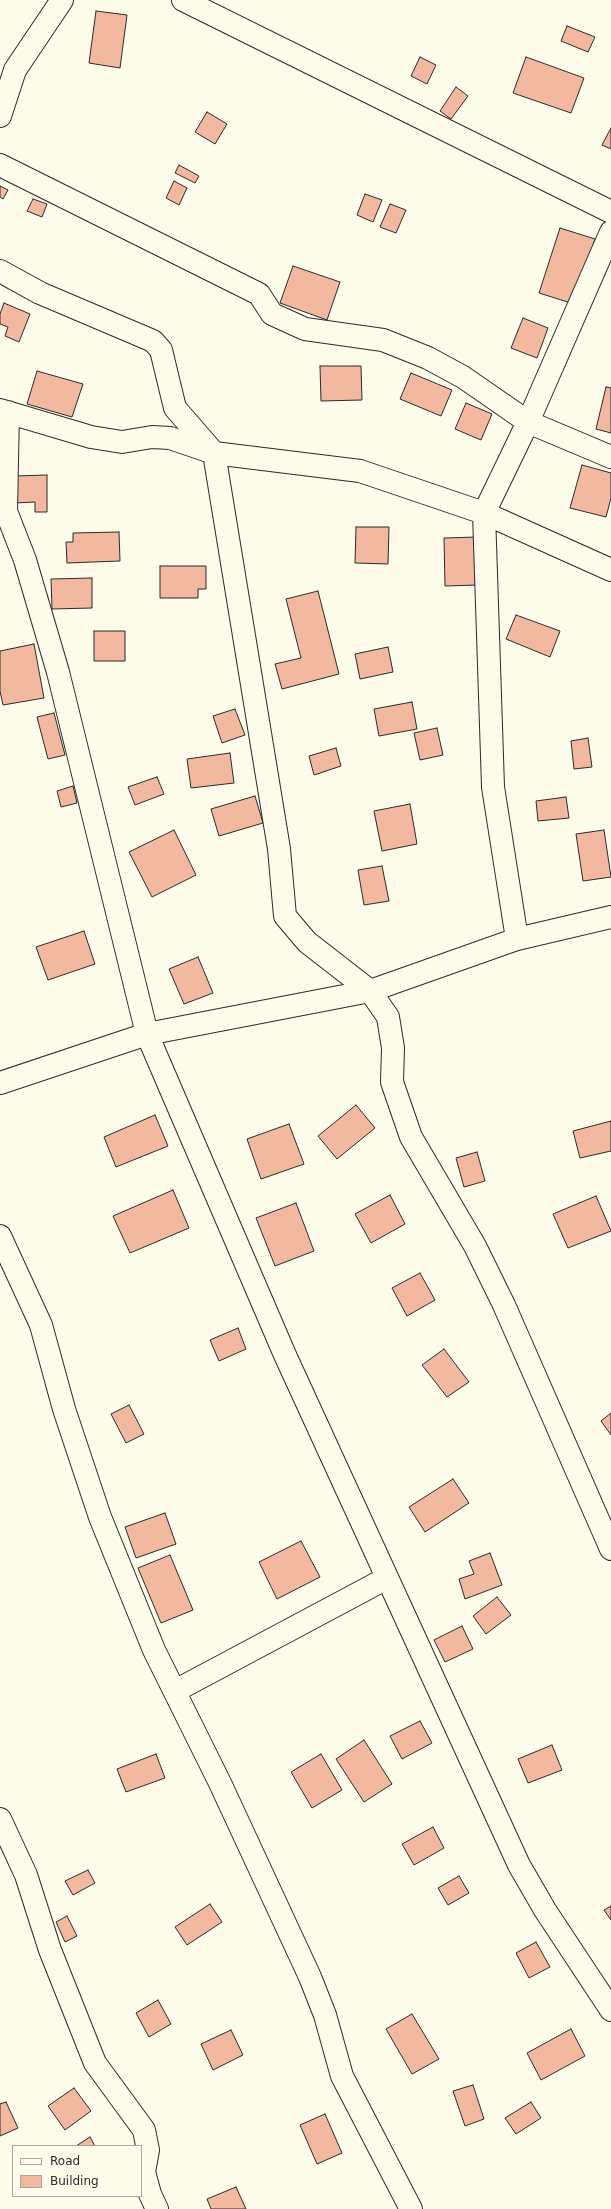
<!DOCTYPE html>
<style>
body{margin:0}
#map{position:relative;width:611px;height:2209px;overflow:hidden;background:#fdfbea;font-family:"DejaVu Sans",sans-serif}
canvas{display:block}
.legend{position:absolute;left:12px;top:2145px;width:130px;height:52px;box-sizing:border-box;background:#fdfbea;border:1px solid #a9a89e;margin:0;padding:5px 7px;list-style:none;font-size:12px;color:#2b2b2b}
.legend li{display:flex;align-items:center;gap:8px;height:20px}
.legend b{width:20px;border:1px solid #a9a89e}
</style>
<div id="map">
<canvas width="611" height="2209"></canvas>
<ul class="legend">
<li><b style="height:5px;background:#fdfbea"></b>Road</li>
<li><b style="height:11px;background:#f2b8a0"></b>Building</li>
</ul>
</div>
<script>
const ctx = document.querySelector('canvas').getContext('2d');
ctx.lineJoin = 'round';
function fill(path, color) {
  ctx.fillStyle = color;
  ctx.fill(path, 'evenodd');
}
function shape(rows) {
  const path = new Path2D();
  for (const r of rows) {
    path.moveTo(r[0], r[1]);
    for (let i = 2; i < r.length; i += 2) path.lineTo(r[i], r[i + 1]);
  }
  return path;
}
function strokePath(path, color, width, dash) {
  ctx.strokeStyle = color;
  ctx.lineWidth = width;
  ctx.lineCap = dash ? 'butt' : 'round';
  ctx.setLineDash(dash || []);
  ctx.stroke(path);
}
const building = shape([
 [96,11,127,15,120,68,89,63,96,11],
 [567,26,595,37,588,52,561,41,567,26],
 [420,57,436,65,427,84,411,76,420,57],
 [526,57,584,78,571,113,513,93,526,57],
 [456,87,468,96,451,119,440,111,456,87],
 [207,112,227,124,215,144,195,132,207,112],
 [611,128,611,149,602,145,611,128],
 [179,165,199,176,195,183,175,173,179,165],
 [174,181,187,188,179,205,166,198,174,181],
 [0,186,8,190,3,199,0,197,0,186],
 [365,194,382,200,373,222,357,215,365,194],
 [33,199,47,204,42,217,27,211,33,199],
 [390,204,406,210,396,233,380,227,390,204],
 [560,228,595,239,574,304,539,293,560,228],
 [293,266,340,282,327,320,280,303,293,266],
 [4,303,30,314,19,342,5,336,8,327,0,324,0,314,4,303],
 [523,318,548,328,537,358,511,348,523,318],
 [320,366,361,366,362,400,321,401,320,366],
 [37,371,83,384,72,417,27,404,37,371],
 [411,373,452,390,441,416,400,399,411,373],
 [606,387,611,388,611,433,596,429,606,387],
 [466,403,492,414,481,440,455,429,466,403],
 [582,465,611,473,611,498,606,517,570,508,582,465],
 [47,475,47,512,35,512,35,502,15,503,15,476,47,475],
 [356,527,389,527,388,564,355,563,356,527],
 [119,532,120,561,67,563,66,542,73,542,73,533,119,532],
 [477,537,478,585,445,586,444,538,477,537],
 [160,566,206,566,206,589,198,589,198,598,160,598,160,566],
 [92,578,92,608,52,609,51,579,92,578],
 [318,591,339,674,282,689,275,664,301,658,286,599,318,591],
 [516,615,560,631,550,657,506,639,516,615],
 [94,631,125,631,125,661,94,661,94,631],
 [34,644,44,698,3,705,0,691,0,651,34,644],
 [388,647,393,672,360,679,355,654,388,647],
 [412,702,417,729,379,736,374,709,412,702],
 [235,709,245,735,222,743,213,716,235,709],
 [54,713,65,755,48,759,37,717,54,713],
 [437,728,443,755,420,760,414,733,437,728],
 [588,738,592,767,574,769,571,741,588,738],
 [336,748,341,766,314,775,309,756,336,748],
 [230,753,234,783,191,788,187,759,230,753],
 [157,777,164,794,135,805,128,787,157,777],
 [73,786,77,803,61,807,57,791,73,786],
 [255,796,263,823,219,836,211,809,255,796],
 [566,797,569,818,538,821,536,801,566,797],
 [410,804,417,844,382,851,374,811,410,804],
 [174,830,196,875,152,897,129,852,174,830],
 [604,830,611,877,583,881,576,834,604,830],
 [382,866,389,901,364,905,358,870,382,866],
 [84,931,95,964,48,980,36,947,84,931],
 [198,957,213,993,184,1004,169,969,198,957],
 [356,1105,375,1128,337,1159,318,1136,356,1105],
 [155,1115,168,1146,116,1167,104,1137,155,1115],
 [611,1121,611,1151,580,1158,573,1131,611,1121],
 [289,1124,304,1164,261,1179,247,1139,289,1124],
 [477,1152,485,1181,464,1187,456,1158,477,1152],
 [173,1190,189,1228,130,1253,113,1216,173,1190],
 [390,1195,405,1224,371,1243,355,1214,390,1195],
 [596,1196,611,1231,568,1248,553,1214,596,1196],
 [296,1203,314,1251,275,1266,256,1218,296,1203],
 [420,1273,435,1300,407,1316,392,1288,420,1273],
 [238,1328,246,1349,219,1361,210,1340,238,1328],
 [444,1349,469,1382,447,1397,422,1365,444,1349],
 [129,1405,144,1434,126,1443,111,1414,129,1405],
 [611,1413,611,1435,601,1421,611,1413],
 [453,1479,469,1503,425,1532,409,1507,453,1479],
 [165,1513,176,1544,136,1558,125,1527,165,1513],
 [301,1541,320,1577,277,1599,259,1562,301,1541],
 [490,1553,502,1585,465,1599,459,1579,474,1574,469,1561,490,1553],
 [170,1555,193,1610,161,1623,138,1568,170,1555],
 [497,1597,511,1615,486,1634,473,1616,497,1597],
 [462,1626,473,1649,445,1662,434,1640,462,1626],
 [420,1721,432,1743,402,1759,390,1736,420,1721],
 [364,1740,392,1784,364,1802,336,1759,364,1740],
 [552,1745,562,1770,528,1783,518,1759,552,1745],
 [156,1754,165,1778,126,1792,117,1769,156,1754],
 [321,1754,342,1790,312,1808,291,1772,321,1754],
 [433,1827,444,1848,414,1865,402,1844,433,1827],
 [88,1870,95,1883,73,1895,65,1881,88,1870],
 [459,1876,469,1893,448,1905,438,1888,459,1876],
 [210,1904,222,1922,187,1945,175,1927,210,1904],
 [611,1906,611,1920,604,1910,611,1906],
 [67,1916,77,1936,65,1942,56,1922,67,1916],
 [536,1942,550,1967,529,1978,516,1953,536,1942],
 [158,2000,171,2024,149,2037,136,2013,158,2000],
 [412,2014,439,2059,412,2074,386,2029,412,2014],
 [571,2029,585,2056,541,2080,527,2053,571,2029],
 [231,2030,243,2055,213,2070,201,2044,231,2030],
 [473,2085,484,2119,465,2126,453,2091,473,2085],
 [74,2088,91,2111,65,2130,48,2106,74,2088],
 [6,2102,18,2128,0,2136,0,2104,6,2102],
 [531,2102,541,2118,516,2134,505,2118,531,2102],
 [325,2114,342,2153,317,2164,300,2125,325,2114],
 [90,2137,95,2146,76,2146,90,2137],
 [236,2187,246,2209,211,2209,207,2199,236,2187]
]);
const minor = shape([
 [183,0,611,212],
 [0,116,15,70,62,0],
 [0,165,259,294,272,314,305,329,383,340,428,358,463,377,528,422,611,457],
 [0,271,40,293,153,341,161,350,175,408,214,453,279,849,285,916,307,942,370,991,388,1017,393,1048,392,1082,411,1137,475,1246,504,1305,611,1549],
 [0,410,91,437,122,442,152,437,170,438,214,453,360,471,484,513,611,570],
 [8,412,6,511,25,560,58,672,147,1034,285,1355,519,1865,545,1910,611,2010],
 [517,939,493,787,484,513,528,422,611,232],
 [0,1083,147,1034,370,991,517,939,611,917],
 [0,1236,41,1325,64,1409,100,1517,154,1650,220,1783,310,1977,325,2015,342,2076,411,2209],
 [175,1691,387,1578],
 [0,1819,26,1875,50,1950,95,2063,144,2130,148,2150,144,2172,150,2194,157,2209]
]);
fill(building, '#f2b8a0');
strokePath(building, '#2b2b2b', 1);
strokePath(minor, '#2b2b2b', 24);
strokePath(minor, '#fdfbea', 22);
</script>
